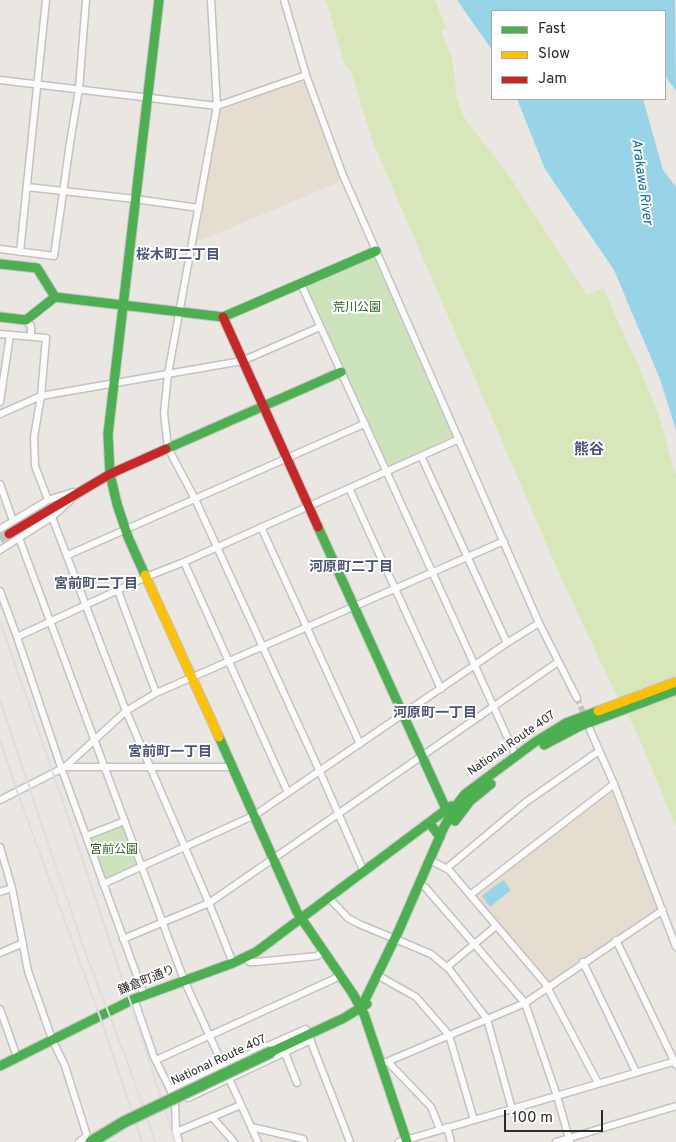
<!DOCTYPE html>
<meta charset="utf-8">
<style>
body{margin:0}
#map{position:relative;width:676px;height:1142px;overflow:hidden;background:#eae6e2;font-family:Overpass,sans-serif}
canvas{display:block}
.legend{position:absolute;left:491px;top:10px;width:175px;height:90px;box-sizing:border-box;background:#fff;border:1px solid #aaa;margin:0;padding:6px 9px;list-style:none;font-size:15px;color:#2b2b2b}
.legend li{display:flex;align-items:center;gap:10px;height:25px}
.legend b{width:25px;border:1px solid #aaa}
.scale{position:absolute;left:504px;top:1110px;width:99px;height:22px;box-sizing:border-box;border:2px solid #2b2b2b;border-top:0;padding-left:6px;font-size:15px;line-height:18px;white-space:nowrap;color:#2b2b2b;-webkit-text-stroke:4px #fff;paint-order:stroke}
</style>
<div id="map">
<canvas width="676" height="1142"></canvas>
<ul class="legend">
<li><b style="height:6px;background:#4caf50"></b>Fast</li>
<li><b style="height:6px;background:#ffc107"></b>Slow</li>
<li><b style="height:6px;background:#c62828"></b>Jam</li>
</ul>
<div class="scale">100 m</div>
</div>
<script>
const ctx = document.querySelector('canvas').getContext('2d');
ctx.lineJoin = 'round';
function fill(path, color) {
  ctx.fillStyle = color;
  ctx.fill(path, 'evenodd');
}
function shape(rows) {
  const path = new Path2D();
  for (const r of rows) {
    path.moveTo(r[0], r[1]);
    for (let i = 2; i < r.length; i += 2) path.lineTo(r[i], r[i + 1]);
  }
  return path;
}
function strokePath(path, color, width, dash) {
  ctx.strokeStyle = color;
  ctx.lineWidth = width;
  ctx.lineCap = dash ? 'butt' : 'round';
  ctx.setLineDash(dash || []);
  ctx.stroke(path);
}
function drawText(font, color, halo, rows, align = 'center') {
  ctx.font = font + ' Overpass,"Noto Sans JP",sans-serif';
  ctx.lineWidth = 4;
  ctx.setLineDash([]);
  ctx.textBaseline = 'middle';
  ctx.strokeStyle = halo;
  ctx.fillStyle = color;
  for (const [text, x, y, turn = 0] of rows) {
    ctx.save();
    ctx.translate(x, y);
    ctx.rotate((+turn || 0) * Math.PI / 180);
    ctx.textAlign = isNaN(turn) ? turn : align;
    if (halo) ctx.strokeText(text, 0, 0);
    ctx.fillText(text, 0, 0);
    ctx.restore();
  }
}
const education = shape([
 [301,81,306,83,339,178,339,182,197,242,219,111],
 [609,791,612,793,658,907,657,910,551,981,547,980,476,897,477,895]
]);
const green = shape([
 [375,256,454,437,387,467,305,286],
 [124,825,138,865,105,880,90,838]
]);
const pitch = shape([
 [326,0,435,0,446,28,441,30,452,58,457,98,463,116,511,179,587,295,603,288,642,374,658,413,676,476,676,827,637,733,608,678,556,566,372,140,351,71,345,66]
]);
const water = shape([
 [457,0,675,0,676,91,665,76,665,11,492,11,492,50],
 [517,99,643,99,663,170,676,187,676,430,660,379,614,270,545,169],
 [503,880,511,890,490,907,482,896]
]);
const streetTunnel = shape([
 [577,698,585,717]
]);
const secondaryTunnel = shape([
 [0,539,9,534]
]);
const street = shape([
 [211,0,217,106,168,374,164,413,168,448,195,499,217,547,320,772,364,872],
 [284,0,306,75,342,173,539,623,577,698],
 [0,80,217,106,306,75],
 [27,187,135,199,199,208],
 [0,249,54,256,70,143,79,89,86,0],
 [20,252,46,0],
 [301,284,516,756],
 [26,320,31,326,31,336],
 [0,334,46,338,41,396,34,437,35,466,48,500],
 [0,402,10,335],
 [0,414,41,396,242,361,320,327],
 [421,456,507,643],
 [0,484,13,521],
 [349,488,441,689],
 [52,517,126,711,209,903,233,963],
 [261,527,360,744],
 [0,529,48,500,73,492],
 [19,538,184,980,258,1142],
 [0,550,52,517,70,501],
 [68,555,364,424],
 [184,562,288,793],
 [0,591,17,637,62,770,144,995],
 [118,591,156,693],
 [17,637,146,577,184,562,459,439],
 [590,730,614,784,676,947],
 [65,767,227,767,232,765],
 [0,800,65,767,126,711,156,693,504,541],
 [86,836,125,821],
 [0,847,12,888,28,971,52,1039,65,1066,89,1142],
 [430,860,449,870,545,983,598,1083],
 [447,868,526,802,599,751],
 [103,884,255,815,507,643,539,623],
 [419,885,425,887,525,1003,557,1096,570,1142],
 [0,892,12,888],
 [470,895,614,784],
 [329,898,348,918,359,924,431,954,449,969,487,1019,512,1109],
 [123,939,209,903,558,662],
 [616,940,676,1065],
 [0,953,23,943],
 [246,957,249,962,256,962,308,957,317,956,324,951],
 [583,962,636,1072],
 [447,967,496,926],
 [377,975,416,997,449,1035,474,1120],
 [134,999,154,1057,170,1089,175,1104,176,1132,179,1142],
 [0,1009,17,1057],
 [285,1053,297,1083],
 [156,1060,334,979,340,975],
 [388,1062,431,1107,440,1129],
 [382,1064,525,1003,663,910],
 [170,1089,306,1029,350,1142],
 [188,1098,311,1040],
 [212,1117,234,1142],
 [251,1127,303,1139,304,1142],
 [447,1127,451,1142],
 [176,1132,241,1105],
 [79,1142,87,1136],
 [399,1142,676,1061],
 [556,1142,676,1106]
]);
const fast = shape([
 [0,264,37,268,55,297],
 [0,317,26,320,55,297,223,317,376,251],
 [166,449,341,372],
 [318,527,451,820],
 [145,575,128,537,117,504,110,474,108,434,159,0],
 [219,737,297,912,353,994,364,1014,407,1142],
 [544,745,580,726,676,690],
 [455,821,470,801,491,784],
 [431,825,440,837],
 [361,1008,399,930,444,827,455,807,465,794,535,742,566,723,598,711],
 [271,1052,344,1018,367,1004],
 [0,1066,134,999,233,963,256,952,451,806]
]);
const slow = shape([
 [145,575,219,737],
 [598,711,676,682]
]);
const jam = shape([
 [223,317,318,527],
 [9,534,110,474,166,449]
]);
const rail = shape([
 [0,621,61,796,130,1001,175,1142],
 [0,700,84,949,129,1066,155,1142],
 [0,740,17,791,100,1017,142,1142]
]);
const fastBridge = shape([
 [91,1142,124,1122,271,1052]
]);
const parkNames = [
 ["荒川公園",357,309],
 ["宮前公園",114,851]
];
const streetNames = [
 ["National Route 407",512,744,-35],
 ["鎌倉町通り",147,981,-22],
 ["National Route 407",219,1061,-25]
];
const waterNames = [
 ["Arakawa River",641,182,82]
];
const neighbourhoodNames = [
 ["桜木町二丁目",178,256],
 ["河原町二丁目",351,568],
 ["宮前町二丁目",96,585],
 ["河原町一丁目",435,714],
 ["宮前町一丁目",170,753]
];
const quarterNames = [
 ["熊谷",589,451]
];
fill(education, '#e4ddd0');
fill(green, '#cce3bc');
fill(pitch, '#d7e7b9');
fill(water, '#97d4e8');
strokePath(streetTunnel, '#c4c1bd', 6, [6, 3]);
strokePath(secondaryTunnel, '#c4c1bd', 9, [9, 4.5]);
strokePath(street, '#c3c2c2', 9);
strokePath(fast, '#c3c2c2', 11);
strokePath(slow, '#c3c2c2', 11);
strokePath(jam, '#c3c2c2', 11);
strokePath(street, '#fcfbfb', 6);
strokePath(fast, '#4caf50', 9);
strokePath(slow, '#ffc107', 9);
strokePath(jam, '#c62828', 9);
strokePath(rail, '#dededf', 2);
strokePath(fastBridge, '#c5c4c2', 14, []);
strokePath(fastBridge, '#4caf50', 11);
drawText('12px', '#2c671c', '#fff', parkNames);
drawText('12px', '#2b2b2b', '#fff', streetNames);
drawText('italic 14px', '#116b99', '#fff', waterNames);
drawText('bold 14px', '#4c557b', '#fff', neighbourhoodNames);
drawText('bold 15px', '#4c557b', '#fff', quarterNames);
</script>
